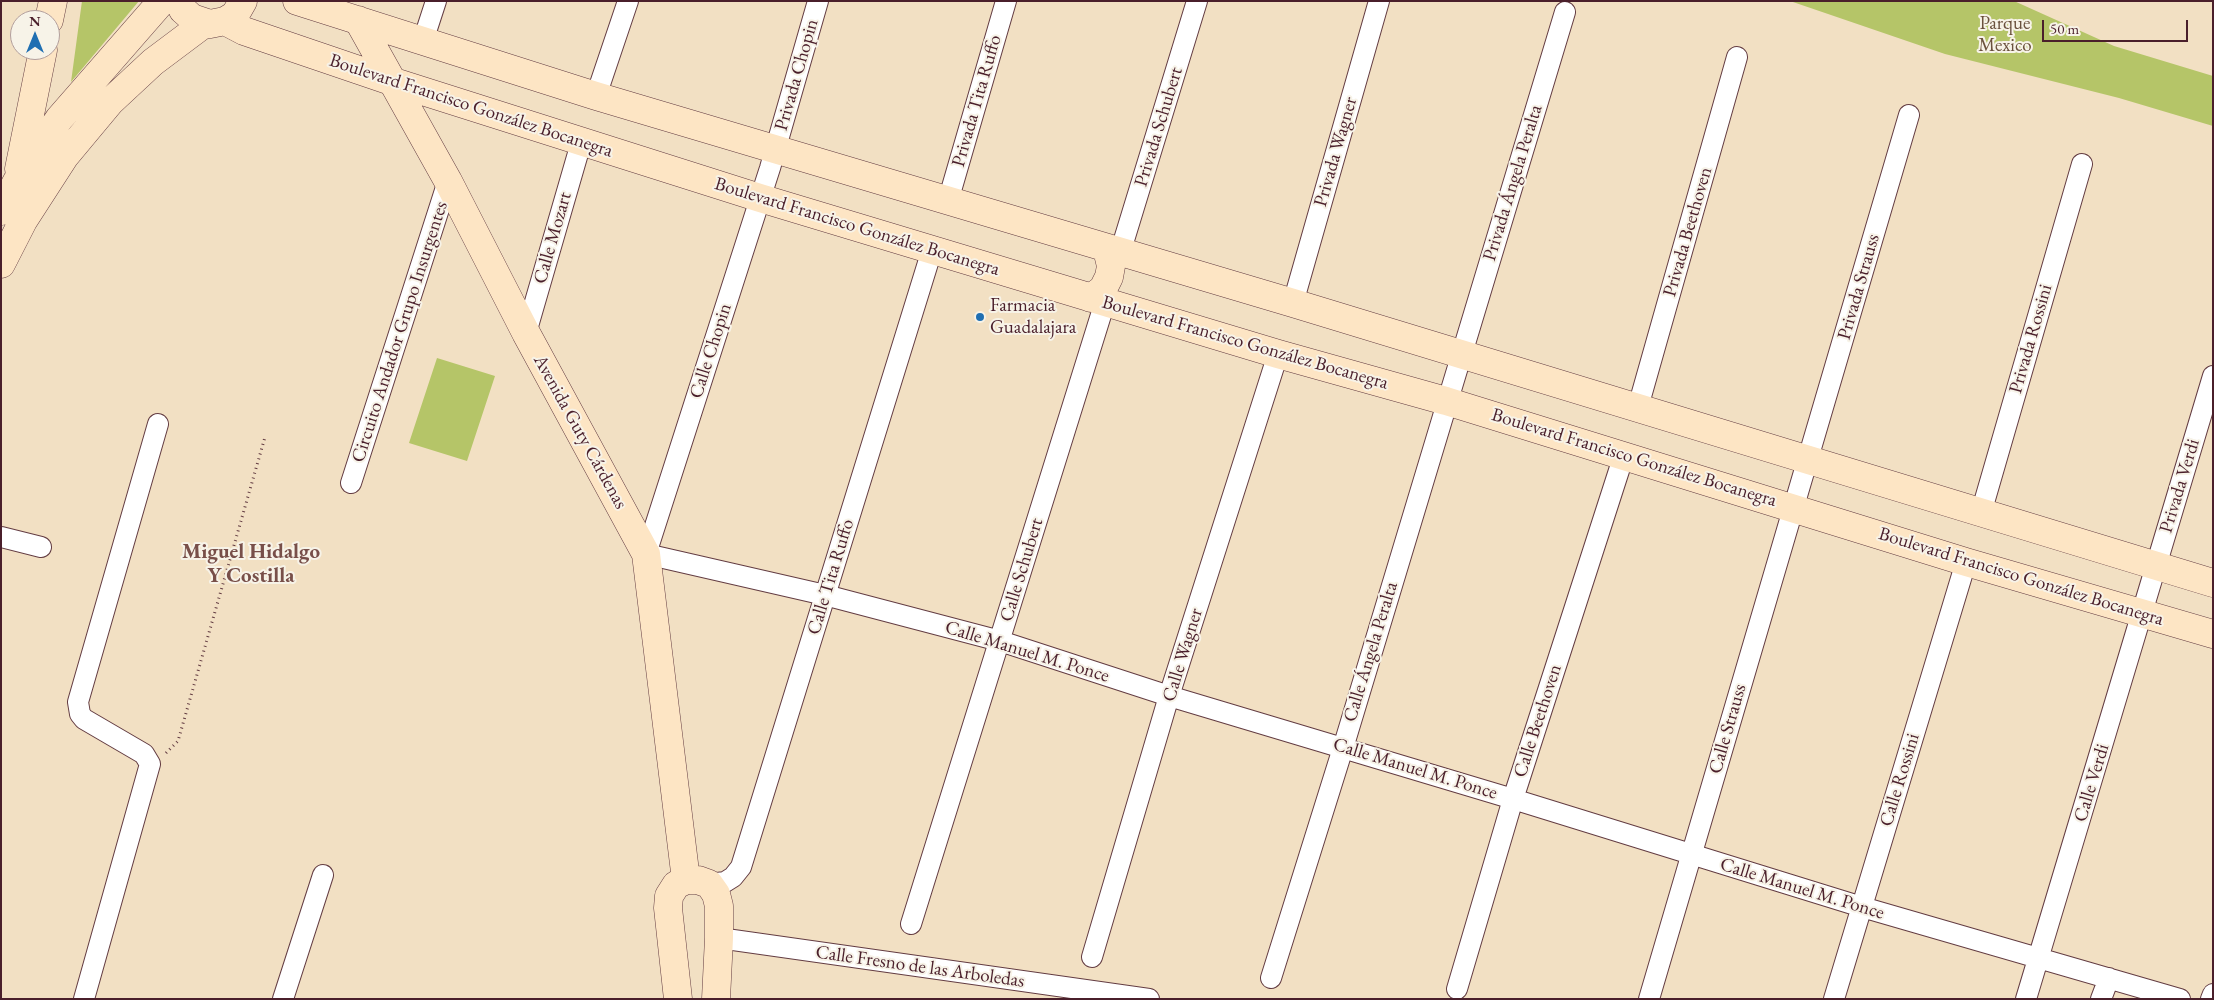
<!DOCTYPE html>
<meta charset="utf-8">
<style>
body{margin:0}
#map{position:relative;width:2214px;height:1000px;overflow:hidden;background:#f2e0c3;font-family:"EB Garamond",serif}
canvas{display:block}
.frame{position:absolute;inset:0;border:2px solid #4a1f2b;pointer-events:none}
.north{position:absolute;left:10px;top:10px;width:50px;height:50px;box-sizing:border-box;background:#f7f3e8;border:1px solid #b29e9c;border-radius:50%;rotate:0deg;font-size:14px;font-weight:700;line-height:20px;text-align:center;color:#4a1f2b}
.north::after{content:'';display:block;margin:auto;width:18px;height:22px;background:#1f6fb2;clip-path:polygon(50% 0,100% 100%,50% 72%,0 100%)}
.scale{position:absolute;left:2042px;top:20px;width:146px;height:22px;box-sizing:border-box;border:2px solid #4a1f2b;border-top:0;padding-left:6px;font-size:15px;line-height:18px;white-space:nowrap;color:#4a1f2b;-webkit-text-stroke:4px #f7f3e8;paint-order:stroke}
</style>
<div id="map">
<canvas width="2214" height="1000"></canvas>
<div class="frame"></div>
<div class="north">N</div>
<div class="scale">50 m</div>
</div>
<script>
const ctx = document.querySelector('canvas').getContext('2d');
ctx.lineJoin = 'round';
function fill(path, color) {
  ctx.fillStyle = color;
  ctx.fill(path, 'evenodd');
}
function shape(rows) {
  const path = new Path2D();
  for (const r of rows) {
    path.moveTo(r[0], r[1]);
    for (let i = 2; i < r.length; i += 2) path.lineTo(r[i], r[i + 1]);
  }
  return path;
}
function strokePath(path, color, width, dash) {
  ctx.strokeStyle = color;
  ctx.lineWidth = width;
  ctx.lineCap = dash ? 'butt' : 'round';
  ctx.setLineDash(dash || []);
  ctx.stroke(path);
}
function drawText(font, color, halo, rows, align = 'center') {
  ctx.font = font + ' "EB Garamond",serif';
  ctx.lineWidth = 4;
  ctx.setLineDash([]);
  ctx.textBaseline = 'middle';
  ctx.strokeStyle = halo;
  ctx.fillStyle = color;
  for (const [text, x, y, turn = 0] of rows) {
    ctx.save();
    ctx.translate(x, y);
    ctx.rotate((+turn || 0) * Math.PI / 180);
    ctx.textAlign = isNaN(turn) ? turn : align;
    if (halo) ctx.strokeText(text, 0, 0);
    ctx.fillText(text, 0, 0);
    ctx.restore();
  }
}
const green = shape([
 [82,1,139,1,71,82],
 [1790,1,2014,1,2114,46,2213,76,2213,126,2119,98,1945,54],
 [437,358,495,376,467,461,409,443]
]);
const path = shape([
 [166,753,178,741,265,437]
]);
const street = shape([
 [818,1,770,168,646,554,825,595,1000,641,1169,696,1513,799,1862,907,2180,999],
 [423,41,436,1],
 [596,96,628,1],
 [948,201,1006,1],
 [1120,253,1197,1],
 [1293,303,1379,1],
 [526,333,581,143],
 [1638,407,1737,57],
 [351,483,448,181],
 [1981,513,2082,164],
 [1,537,41,547],
 [709,884,725,882,733,877,741,867,932,250],
 [911,924,1105,302],
 [719,938,1149,999],
 [1092,957,1169,696,1278,354],
 [1271,978,1343,748,1565,12],
 [1457,989,1513,799,1624,455],
 [84,999,150,764,144,754,84,719,80,714,78,702,158,424],
 [283,999,323,875],
 [1649,999,1909,115],
 [1834,999,1966,562],
 [2026,999,2213,376],
 [2101,999,2109,978],
 [2211,999,2213,994]
]);
const secondary = shape([
 [179,1,183,10,192,18,210,24,225,21,235,15,243,1],
 [297,1,596,96,1293,303,2213,583],
 [49,20,53,1],
 [358,20,448,181,526,333,646,554,686,880],
 [225,21,244,31,391,81,760,198,1278,354,1446,401,1966,562,2213,634],
 [19,169,43,50],
 [1,211,17,181,59,119,162,1],
 [1,264,23,221,65,156,110,102,153,62,205,23],
 [1091,298,1103,289,1109,277,1111,266,1107,249],
 [678,999,668,908,669,896,676,885,686,880,698,880,709,884,716,894,719,906,719,938,716,999]
]);
const markers = [
 [980,317,5,"#1f6fb2"]
];
const parkNames = [
 ["Parque",2005,24],
 ["Mexico",2005,46]
];
const streetNames = [
 ["Privada Chopin",797,75,-74],
 ["Privada Tita Ruffo",977,101,-74],
 ["Boulevard Francisco González Bocanegra",471,106,18],
 ["Privada Schubert",1159,127,-73],
 ["Privada Wagner",1336,152,-74],
 ["Privada Ángela Peralta",1513,183,-73],
 ["Boulevard Francisco González Bocanegra",857,227,17],
 ["Privada Beethoven",1688,232,-74],
 ["Calle Mozart",553,238,-74],
 ["Privada Strauss",1859,287,-74],
 ["Circuito Andador Grupo Insurgentes",400,332,-72],
 ["Privada Rossini",2031,339,-74],
 ["Boulevard Francisco González Bocanegra",1245,343,16],
 ["Calle Chopin",711,351,-72],
 ["Avenida Guty Cárdenas",580,432,61],
 ["Boulevard Francisco González Bocanegra",1634,458,17],
 ["Privada Verdi",2180,486,-73],
 ["Calle Schubert",1022,570,-73],
 ["Calle Tita Ruffo",831,577,-73],
 ["Boulevard Francisco González Bocanegra",2021,577,17],
 ["Calle Manuel M. Ponce",1027,652,17],
 ["Calle Ángela Peralta",1371,652,-73],
 ["Calle Wagner",1183,655,-73],
 ["Calle Beethoven",1538,721,-72],
 ["Calle Strauss",1728,729,-74],
 ["Calle Manuel M. Ponce",1415,769,17],
 ["Calle Rossini",1900,780,-73],
 ["Calle Verdi",2092,783,-73],
 ["Calle Manuel M. Ponce",1802,889,17],
 ["Calle Fresno de las Arboledas",920,967,8]
];
const poiNames = [
 ["Farmacia",990,306],
 ["Guadalajara",990,328]
];
const quarterNames = [
 ["Miguel Hidalgo",251,552],
 ["Y Costilla",251,576]
];
fill(green, '#b5c568');
strokePath(street, '#633c42', 22);
strokePath(secondary, '#633c42', 29);
strokePath(path, '#633c42', 3, [1, 4]);
strokePath(street, '#fff', 20);
strokePath(secondary, '#fde5c4', 28);
for (const [x, y, r, color] of markers) {
  const dot = new Path2D();
  dot.arc(x, y, r, 0, 2 * Math.PI);
  ctx.fillStyle = color;
  ctx.fill(dot);
  strokePath(dot, '#f7f3e8', 2);
}
drawText('19px', '#6a513d', '#f7f3e8', parkNames);
drawText('19px', '#4a1f2b', '#f7f3e8', streetNames);
drawText('19px', '#4a1f2b', '#f7f3e8', poiNames, 'left');
drawText('bold 21px', '#784f49', '#f7f3e8', quarterNames);
</script>
